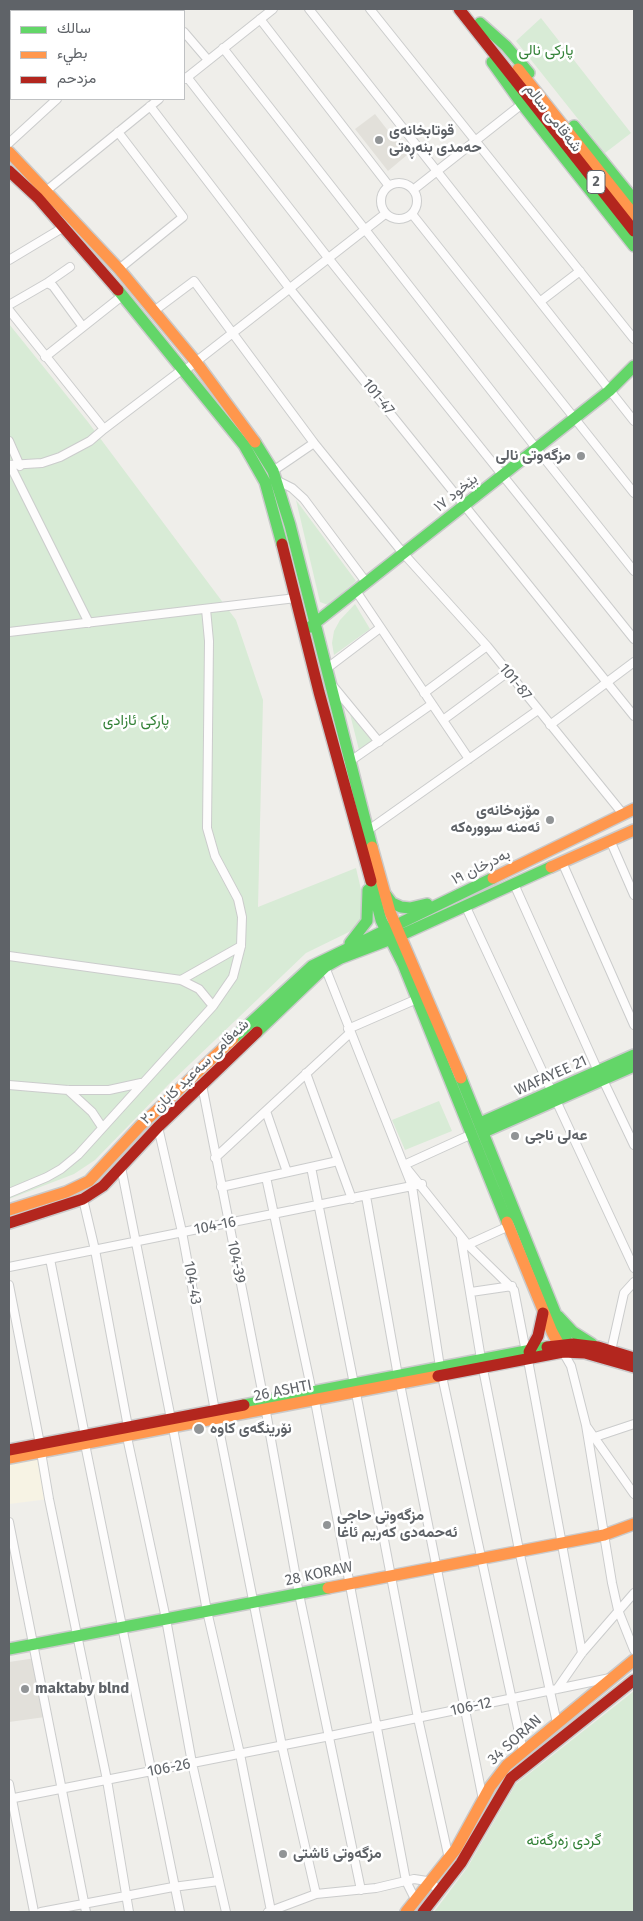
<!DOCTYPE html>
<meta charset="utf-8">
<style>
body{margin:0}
#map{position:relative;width:643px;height:1921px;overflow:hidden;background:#efeeea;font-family:"Fira Sans",Vazirmatn,sans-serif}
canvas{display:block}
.frame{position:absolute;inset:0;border:10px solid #5f6368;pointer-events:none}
.legend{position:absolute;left:10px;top:10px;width:175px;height:90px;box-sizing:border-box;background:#fff;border:1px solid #bfc1c3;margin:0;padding:6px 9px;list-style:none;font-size:15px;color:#5f6368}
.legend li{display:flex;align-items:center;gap:10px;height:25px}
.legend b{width:25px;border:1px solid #bfc1c3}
</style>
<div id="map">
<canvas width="643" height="1921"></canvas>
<div class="frame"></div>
<ul class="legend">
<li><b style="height:6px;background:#63d668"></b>سالك</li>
<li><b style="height:6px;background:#ff974d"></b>بطيء</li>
<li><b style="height:6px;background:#b3261e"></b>مزدحم</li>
</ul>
</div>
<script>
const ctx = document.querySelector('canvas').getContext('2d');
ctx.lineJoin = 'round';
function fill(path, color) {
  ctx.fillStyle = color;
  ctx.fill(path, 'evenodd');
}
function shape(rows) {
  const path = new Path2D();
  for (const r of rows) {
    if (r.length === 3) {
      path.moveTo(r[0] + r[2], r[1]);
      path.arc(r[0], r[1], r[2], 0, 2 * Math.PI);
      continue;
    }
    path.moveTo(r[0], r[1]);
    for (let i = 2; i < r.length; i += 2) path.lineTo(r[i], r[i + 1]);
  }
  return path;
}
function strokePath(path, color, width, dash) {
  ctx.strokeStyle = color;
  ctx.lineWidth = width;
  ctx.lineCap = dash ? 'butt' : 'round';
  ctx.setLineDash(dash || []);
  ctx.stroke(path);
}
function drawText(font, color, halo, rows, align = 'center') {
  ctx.font = font + ' "Fira Sans",Vazirmatn,sans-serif';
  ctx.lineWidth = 5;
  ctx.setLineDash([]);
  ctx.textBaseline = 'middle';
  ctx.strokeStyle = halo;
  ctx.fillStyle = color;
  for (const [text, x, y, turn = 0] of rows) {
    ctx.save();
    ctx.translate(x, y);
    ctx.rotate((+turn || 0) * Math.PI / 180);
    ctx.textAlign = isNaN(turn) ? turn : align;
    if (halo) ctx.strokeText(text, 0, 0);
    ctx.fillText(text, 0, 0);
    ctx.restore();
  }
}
const commercial = shape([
 [41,1452,49,1499,9,1504,9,1458]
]);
const education = shape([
 [375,114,407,155,388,171,355,129],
 [36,1658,45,1717,9,1722,9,1662]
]);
const green = shape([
 [541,18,631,133,605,153,516,41],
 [9,324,88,422,236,620,263,700,258,907,356,868,363,898,363,915,358,924,351,931,306,953,169,1084,95,1160,74,1174,9,1199],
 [296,500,356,581,328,605,320,602],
 [355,604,370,629,334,655,332,643,334,631,340,620],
 [350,714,372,741,359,750],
 [439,1101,452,1131,405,1150,392,1120],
 [634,1691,634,1912,434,1912,467,1868,516,1784]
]);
const street = shape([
 [309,9,634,421],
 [370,9,634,339],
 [156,11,159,9],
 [260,19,389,186],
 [184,32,208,60],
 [223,48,536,448,634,571],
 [187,77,329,259,634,639],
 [185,79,273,9],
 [150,106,290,289,634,716],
 [118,132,183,217,119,269],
 [9,143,57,99],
 [399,201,18],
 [413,190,522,104],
 [46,191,159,99],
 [412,214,634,493],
 [9,260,64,227],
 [47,283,70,267],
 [541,301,580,271],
 [9,305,47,283,53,286,83,327],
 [9,310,104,429,183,369],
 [154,311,194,281,314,443,403,553,487,646,623,814],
 [45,357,122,296],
 [184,371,385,214],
 [9,441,20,466],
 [9,465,42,463,60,457,90,441,104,429],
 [10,465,89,623],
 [273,471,314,443],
 [278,481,292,488,304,499,366,582],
 [356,591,469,759],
 [9,632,296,598],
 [326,669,380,628],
 [333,686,379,742],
 [424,693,487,646],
 [443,720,508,672],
 [550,725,634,662],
 [349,762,432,704],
 [367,831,538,710],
 [610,840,634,895],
 [562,862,634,1025],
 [514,884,598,1071],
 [465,905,634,1268],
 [9,956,181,980,199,989,213,1006],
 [325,967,412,1186,440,1367],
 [181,980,241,946],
 [348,1029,417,999],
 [306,1073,352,1199],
 [603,1080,634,1145],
 [9,1085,68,1090,109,1090,141,1083],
 [202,1085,264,1401,299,1594,361,1890],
 [68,1090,92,1112,102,1127],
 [266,1111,287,1172],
 [158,1127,182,1232,215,1411],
 [472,1134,404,1165,468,1245,514,1290,526,1352],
 [215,1158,350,1033],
 [121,1167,171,1419],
 [311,1167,354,1384],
 [266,1177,312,1392],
 [221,1187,338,1161],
 [9,1193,47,1177,61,1169,78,1155,213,1006,233,977,241,946,242,917,238,899,215,856,207,828,209,641,206,609],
 [366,1196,398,1376],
 [83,1199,95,1250,128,1427],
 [461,1238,481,1359],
 [465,1246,509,1226],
 [50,1259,85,1436],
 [9,1267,422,1184],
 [9,1285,40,1444],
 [471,1292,512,1286],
 [611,1351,624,1293,634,1282],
 [563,1352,571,1366,586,1425,612,1583,618,1610,634,1650],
 [528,1360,582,1653],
 [483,1369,519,1550,557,1723],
 [442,1376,523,1751],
 [400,1384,483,1800],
 [356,1393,418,1718,449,1859],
 [315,1401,406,1881,416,1901],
 [217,1419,282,1746,316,1894],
 [587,1427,634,1494],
 [173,1428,207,1611,240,1754,271,1911],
 [127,1437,166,1619,192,1763,226,1912],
 [595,1437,634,1424],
 [85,1444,180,1912],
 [41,1452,49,1499,107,1780,129,1912],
 [9,1522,86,1912],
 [557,1689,582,1653,634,1593],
 [9,1784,34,1912],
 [9,1799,330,1736,610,1678],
 [41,1912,173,1887,219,1881],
 [268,1912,316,1894,376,1888,414,1879,427,1881,441,1891]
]);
const fast = shape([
 [480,23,506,46,529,73],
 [492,62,522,104,634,246],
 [574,126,634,200],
 [118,290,244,445,265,482,282,544],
 [255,442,273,471,290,525,372,847],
 [310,627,609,391,634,366],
 [371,881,381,920,403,964,507,1222],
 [386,895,392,903,401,907,410,908,427,904],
 [350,943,367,921,368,890],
 [257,1032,325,967,341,958,399,936,551,867],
 [233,1039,312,966,493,878],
 [461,1078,571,1352],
 [480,1123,634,1055],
 [484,1132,634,1066],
 [558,1316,573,1332,592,1344],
 [244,1405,547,1347],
 [9,1649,328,1588]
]);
const slow = shape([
 [518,69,634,215],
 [9,152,119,269,196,362,255,442],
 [372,847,390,912,461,1078],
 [551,867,634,830],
 [493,878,634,809],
 [9,1210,66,1192,89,1181,141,1125,233,1039],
 [507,1222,552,1332,563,1352],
 [9,1458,438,1376],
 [328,1588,604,1535,634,1524],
 [406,1912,456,1849,490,1787,507,1765,634,1660]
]);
const jam = shape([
 [459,9,634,231],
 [9,171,38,198,118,290],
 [282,544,319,692,371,881],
 [9,1223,83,1199,103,1186,158,1127,257,1032],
 [547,1347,573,1344,598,1347,634,1358],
 [529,1352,538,1336,543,1313],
 [438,1376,563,1352,585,1353,634,1367],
 [9,1450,244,1405],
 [423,1912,461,1863,511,1778,634,1680]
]);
const markers = [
 [379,140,5,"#919496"],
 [581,456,5,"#919496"],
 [550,820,5,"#919496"],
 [515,1136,5,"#919496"],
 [199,1429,6,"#919496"],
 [327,1525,5,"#919496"],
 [25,1689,5,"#919496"],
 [283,1854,5,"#919496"]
];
const shields = [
 [596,182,18]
];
const shieldNames = [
 ["2",596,182]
];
const parkNames = [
 ["پارکی نالی",546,51],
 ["پارکی ئازادی",136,721],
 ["گردی زەرگەتە",564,1841]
];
const streetNames = [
 ["شەقامی سالم",553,118,52],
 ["101-47",378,397,51],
 ["بێخود ١٧",456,493,-39],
 ["101-87",515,682,51],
 ["بەدرخان ١٩",481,867,-26],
 ["شەقامی سەعید کابان ٢٠",195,1072,-44],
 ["WAFAYEE 21",551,1076,-24],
 ["104-16",215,1226,-11],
 ["104-39",236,1262,79],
 ["104-43",192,1283,80],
 ["26 ASHTI",283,1391,-11],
 ["28 KORAW",319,1574,-12],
 ["106-12",471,1707,-12],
 ["34 SORAN",515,1740,-42],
 ["106-26",169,1768,-11]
];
const poiNames = [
 ["قوتابخانەی",389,131],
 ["حەمدی بنەڕەتی",389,148],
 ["مزگەوتی نالی",571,456,"right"],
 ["مۆزەخانەی",540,811,"right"],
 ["ئەمنە سوورەکە",540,828,"right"],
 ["عەلی ناجی",525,1136],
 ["نۆرینگەی کاوە",210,1429],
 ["مزگەوتی حاجی",337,1516],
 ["ئەحمەدی کەریم ئاغا",337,1533],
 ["maktaby blnd",35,1689],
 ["مزگەوتی ئاشتی",293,1854]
];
fill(commercial, '#f7f3e4');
fill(education, '#e2e0da');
fill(green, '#d8ebd6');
strokePath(street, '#cbcccc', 10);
strokePath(fast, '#cacacb', 14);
strokePath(slow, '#cacacb', 14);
strokePath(jam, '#cacacb', 14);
strokePath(street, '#fdfcfc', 8);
strokePath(fast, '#63d668', 11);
strokePath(slow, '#ff974d', 11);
strokePath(jam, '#b3261e', 11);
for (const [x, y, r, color] of markers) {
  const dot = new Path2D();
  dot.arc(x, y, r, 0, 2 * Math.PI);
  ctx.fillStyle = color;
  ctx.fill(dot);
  strokePath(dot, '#fff', 2);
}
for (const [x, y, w] of shields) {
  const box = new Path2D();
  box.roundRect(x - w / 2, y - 11.5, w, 23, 4);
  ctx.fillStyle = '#fff';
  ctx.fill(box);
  strokePath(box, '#5f6368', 1);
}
drawText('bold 14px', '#5f6368', null, shieldNames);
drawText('15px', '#348238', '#fff', parkNames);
drawText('15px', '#5f6368', '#fff', streetNames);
drawText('bold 15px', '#5f6368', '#fff', poiNames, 'left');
</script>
